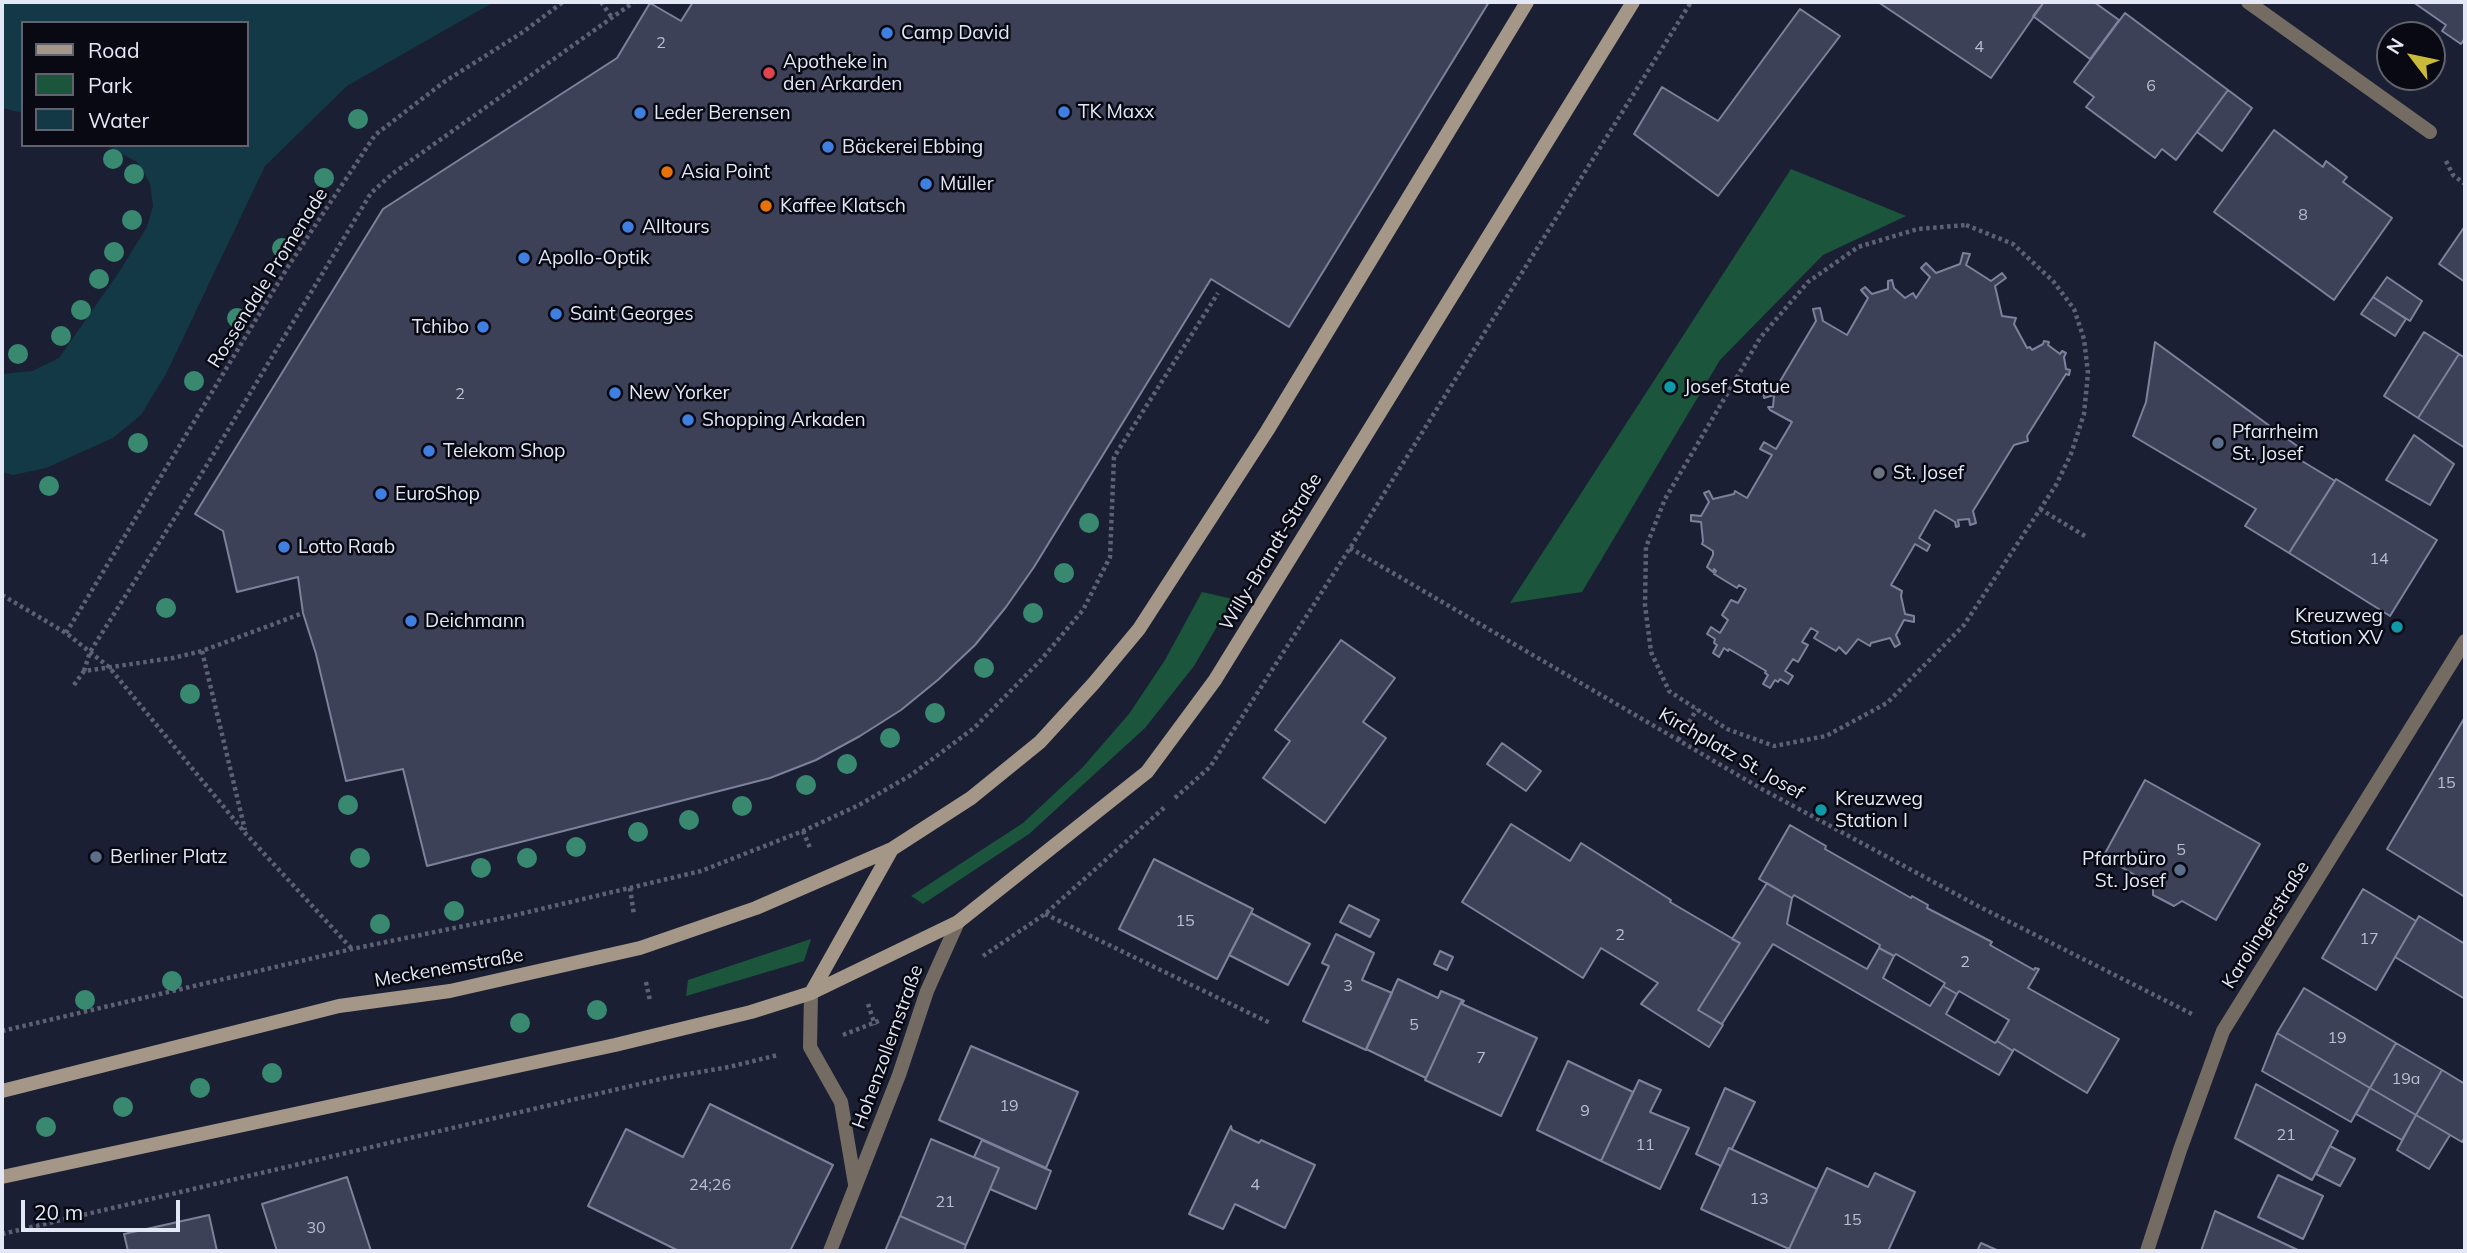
<!DOCTYPE html>
<meta charset="utf-8">
<style>
body{margin:0}
#map{position:relative;width:2467px;height:1253px;overflow:hidden;background:#1b1f33;font-family:Mulish,sans-serif}
canvas{display:block}
.frame{position:absolute;inset:0;border:4px solid #e4e7f6;pointer-events:none}
.legend{position:absolute;left:21px;top:21px;width:228px;height:126px;box-sizing:border-box;background:#080912;border:2px solid #60626d;margin:0;padding:9px 12px;list-style:none;font-size:21px;color:#e4e7f6}
.legend li{display:flex;align-items:center;gap:14px;height:35px}
.legend b{width:35px;border:2px solid #60626d}
.north{position:absolute;left:2376px;top:21px;width:70px;height:70px;box-sizing:border-box;background:#080912;border:2px solid #60626d;border-radius:50%;rotate:302deg;font-size:19px;font-weight:700;line-height:28px;text-align:center;color:#e4e7f6}
.north::after{content:'';display:block;margin:auto;width:24px;height:32px;background:#caba3a;clip-path:polygon(50% 0,100% 100%,50% 72%,0 100%)}
.scale{position:absolute;left:21px;top:1200px;width:159px;height:32px;box-sizing:border-box;border:4px solid #e4e7f6;border-top:0;padding-left:9px;font-size:21px;line-height:24px;white-space:nowrap;color:#e4e7f6;-webkit-text-stroke:5px #080912;paint-order:stroke}
</style>
<div id="map">
<canvas width="2467" height="1253"></canvas>
<div class="frame"></div>
<ul class="legend">
<li><b style="height:9px;background:#a49787"></b>Road</li>
<li><b style="height:19px;background:#1b553c"></b>Park</li>
<li><b style="height:19px;background:#133846"></b>Water</li>
</ul>
<div class="north">N</div>
<div class="scale">20 m</div>
</div>
<script>
const ctx = document.querySelector('canvas').getContext('2d');
ctx.lineJoin = 'round';
function fill(path, color) {
  ctx.fillStyle = color;
  ctx.fill(path, 'evenodd');
}
function shape(rows) {
  const path = new Path2D();
  for (const r of rows) {
    path.moveTo(r[0], r[1]);
    for (let i = 2; i < r.length; i += 2) path.lineTo(r[i], r[i + 1]);
  }
  return path;
}
function strokePath(path, color, width, dash) {
  ctx.strokeStyle = color;
  ctx.lineWidth = width;
  ctx.lineCap = dash ? 'butt' : 'round';
  ctx.setLineDash(dash || []);
  ctx.stroke(path);
}
function drawText(font, color, halo, rows, align = 'center') {
  ctx.font = font + ' Mulish,sans-serif';
  ctx.lineWidth = 5;
  ctx.setLineDash([]);
  ctx.textBaseline = 'middle';
  ctx.strokeStyle = halo;
  ctx.fillStyle = color;
  for (const [text, x, y, turn = 0] of rows) {
    ctx.save();
    ctx.translate(x, y);
    ctx.rotate((+turn || 0) * Math.PI / 180);
    ctx.textAlign = isNaN(turn) ? turn : align;
    if (halo) ctx.strokeText(text, 0, 0);
    ctx.fillText(text, 0, 0);
    ctx.restore();
  }
}
const green = shape([
 [1791,169,1906,216,1823,255,1720,360,1582,592,1510,603],
 [1202,592,1233,599,1194,666,1145,728,1029,834,923,904,911,896,1023,823,1082,768,1129,714,1165,660],
 [811,939,804,961,686,996,688,980]
]);
const water = shape([
 [2,2,494,2,347,86,265,166,166,374,141,415,113,438,46,468,13,475,2,472,2,374,32,371,59,358,119,272,147,227,153,206,150,183,137,162,105,145,247,145,247,23,23,23,23,113,2,108]
]);
const building = shape([
 [693,2,1489,2,1289,327,1211,279,1034,567,1006,607,975,645,939,679,901,710,860,736,816,760,770,778,427,866,403,769,346,781,316,654,303,613,298,577,237,592,223,531,195,514,383,209,617,58,650,3,681,21,693,2],
 [1878,2,2044,2,1991,78,1878,2],
 [2044,2,2094,2,2119,20,2090,59,2033,16,2044,2],
 [2413,2,2465,2,2465,38,2461,44,2442,31,2446,25,2413,2],
 [1800,9,1840,36,1718,196,1634,134,1662,87,1718,121,1800,9],
 [2125,13,2228,90,2176,160,2162,149,2155,158,2086,107,2094,97,2074,82,2125,13],
 [2228,90,2252,108,2222,151,2197,132,2228,90],
 [2274,130,2323,167,2326,161,2347,177,2343,182,2392,218,2334,300,2214,212,2274,130],
 [2465,226,2465,282,2439,264,2465,226],
 [1963,253,1970,254,1966,265,1991,281,2002,273,2006,278,1995,286,2002,316,2016,318,2014,324,2027,348,2030,347,2032,350,2043,344,2044,341,2049,342,2048,345,2060,354,2062,351,2066,353,2064,357,2066,369,2070,370,2069,375,2066,374,2027,436,2028,441,2014,445,1973,511,1976,523,1970,525,1969,519,1958,520,1959,526,1956,527,1955,522,1935,510,1919,538,1930,545,1927,551,1915,544,1891,585,1902,591,1901,596,1905,614,1914,616,1914,622,1904,620,1896,635,1900,644,1895,647,1890,638,1871,643,1870,646,1858,639,1846,654,1839,647,1836,651,1814,638,1818,632,1811,628,1802,642,1808,645,1798,662,1793,659,1785,671,1793,676,1788,684,1780,679,1778,682,1775,680,1770,688,1763,684,1768,675,1765,673,1766,671,1729,649,1728,651,1724,648,1719,657,1713,653,1717,645,1714,643,1715,639,1707,634,1711,627,1720,633,1728,620,1722,615,1731,600,1738,603,1746,589,1739,585,1737,588,1714,574,1716,571,1714,569,1713,572,1707,567,1713,555,1713,551,1702,544,1703,541,1701,522,1691,521,1691,515,1701,516,1709,502,1704,493,1709,491,1713,499,1734,494,1735,491,1747,498,1772,455,1760,449,1764,442,1776,449,1792,422,1770,410,1768,407,1773,407,1774,395,1764,398,1763,391,1776,388,1816,321,1813,309,1820,308,1823,321,1847,335,1868,298,1861,290,1865,287,1872,294,1888,289,1888,281,1892,280,1894,288,1905,298,1913,293,1916,298,1930,277,1921,268,1926,263,1936,273,1960,264,1963,253],
 [2387,277,2422,301,2410,321,2373,297,2387,277],
 [2373,297,2406,319,2395,336,2361,314,2373,297],
 [2424,332,2459,354,2418,418,2384,396,2424,332],
 [2155,342,2304,451,2302,454,2295,450,2292,455,2335,481,2289,553,2245,526,2256,509,2133,436,2146,402,2155,342],
 [2459,354,2465,358,2465,448,2418,418,2459,354],
 [2414,435,2454,464,2430,505,2386,480,2414,435],
 [2336,479,2437,540,2390,616,2289,553,2336,479],
 [1341,640,1395,678,1363,722,1386,738,1325,823,1263,778,1290,741,1275,730,1341,640],
 [2465,717,2465,897,2387,849,2465,717],
 [1502,743,1541,771,1526,791,1487,764,1502,743],
 [2145,780,2260,844,2216,920,2182,901,2174,906,2153,895,2153,885,2103,857,2145,780],
 [1511,824,1570,861,1581,843,1671,900,1670,902,1740,943,1698,1010,1723,1025,1709,1047,1641,1004,1658,983,1601,948,1583,978,1462,902,1511,824],
 [1790,825,1826,846,1825,849,1911,898,1912,896,1928,905,1927,908,1992,942,1990,945,2034,970,2035,968,2039,969,2028,988,2119,1039,2087,1093,2014,1049,2013,1051,1997,1041,2009,1020,1959,991,1957,994,1943,986,1945,983,1896,954,1894,956,1879,948,1880,945,1794,895,1792,898,1759,879,1790,825],
 [1154,859,1253,909,1217,979,1119,929,1154,859],
 [1767,883,1792,898,1787,924,1867,969,1879,948,1894,956,1883,978,1930,1006,1943,986,1957,994,1946,1014,1995,1043,1997,1041,2013,1051,1999,1075,1773,944,1722,1024,1698,1010,1740,943,1732,939,1767,883],
 [2363,889,2416,921,2376,990,2322,958,2363,889],
 [1349,905,1379,920,1370,937,1340,922,1349,905],
 [1251,913,1310,944,1288,985,1229,955,1251,913],
 [2419,916,2465,944,2465,999,2395,957,2419,916],
 [1336,934,1374,953,1362,980,1392,993,1366,1050,1303,1021,1329,966,1322,963,1336,934],
 [1440,951,1453,957,1447,970,1434,964,1440,951],
 [1398,979,1438,998,1441,991,1462,1000,1426,1078,1366,1049,1398,979],
 [2304,988,2396,1043,2370,1088,2277,1033,2304,988],
 [1462,1000,1464,1001,1462,1004,1537,1038,1501,1116,1425,1080,1462,1000],
 [2277,1033,2370,1088,2351,1122,2262,1071,2277,1033],
 [2396,1043,2442,1070,2416,1115,2370,1088,2396,1043],
 [971,1046,1078,1092,1046,1168,939,1120,971,1046],
 [1568,1061,1633,1092,1601,1161,1537,1130,1568,1061],
 [2442,1070,2465,1084,2465,1137,2462,1142,2416,1115,2442,1070],
 [1639,1080,1661,1090,1650,1112,1689,1128,1660,1189,1601,1161,1639,1080],
 [2256,1084,2338,1131,2312,1180,2235,1138,2256,1084],
 [1725,1088,1755,1102,1732,1149,1729,1148,1721,1166,1696,1154,1725,1088],
 [2370,1088,2416,1115,2402,1140,2356,1114,2370,1088],
 [710,1104,833,1165,790,1251,679,1251,588,1206,626,1129,683,1157,710,1104],
 [2416,1115,2450,1135,2429,1169,2397,1150,2416,1115],
 [1231,1126,1232,1130,1259,1143,1261,1140,1315,1165,1285,1228,1235,1204,1223,1229,1189,1214,1231,1126],
 [931,1139,999,1168,966,1245,900,1216,931,1139],
 [982,1140,1051,1171,1036,1209,990,1189,999,1168,974,1157,982,1140],
 [2330,1146,2355,1159,2340,1186,2316,1174,2330,1146],
 [1729,1148,1817,1189,1789,1249,1701,1209,1729,1148],
 [1827,1168,1868,1187,1875,1173,1915,1192,1888,1251,1794,1251,1789,1249,1827,1168],
 [2278,1175,2323,1196,2303,1239,2258,1217,2278,1175],
 [347,1177,371,1251,277,1251,262,1204,347,1177],
 [2215,1211,2300,1251,2201,1251,2215,1211],
 [209,1215,217,1251,128,1251,124,1234,209,1215],
 [900,1216,966,1245,964,1251,885,1251,900,1216],
 [1981,1243,1999,1251,1977,1251,1981,1243]
]);
const path = shape([
 [601,2,613,19],
 [2446,161,2453,175,2465,184],
 [1966,225,2013,244,2053,281,2074,309,2084,339,2088,373,2084,414,2071,454,2056,485,1964,625,1887,703,1826,736,1774,746,1727,729,1669,691,1651,652,1645,605,1646,547,1665,499,1760,338,1808,282,1858,247,1918,229,1966,225],
 [2040,509,2085,536],
 [1350,548,1760,788,1978,906,2194,1015],
 [2,595,66,633,109,667,246,834,351,948],
 [66,633,289,265,375,135,444,82,523,32,563,2],
 [202,651,245,830],
 [84,671,90,652,179,511,371,193,392,174,634,2],
 [74,685,84,671,173,658,202,651,303,613],
 [1678,740,1697,709],
 [1175,798,1210,767,1350,548,1691,2],
 [803,831,810,848],
 [630,888,634,915],
 [1045,914,1270,1023],
 [983,956,1045,914,1166,806],
 [646,982,650,1001],
 [868,1004,875,1025],
 [2,1031,352,949,503,918,701,871,803,831,859,805,911,775,974,728,1040,661,1083,610,1110,557,1114,457,1218,293],
 [843,1035,881,1020],
 [2,1234,665,1078,729,1067,778,1055]
]);
const street = shape([
 [2248,2,2430,132],
 [811,993,810,1047,841,1102,855,1184],
 [830,1251,899,1075,927,991,958,922],
 [2147,1251,2180,1150,2223,1031,2465,641]
]);
const secondary = shape([
 [811,993,892,849],
 [2,1091,339,1006,450,991,640,948,756,908,892,849,971,798,1040,742,1094,683,1139,629,1267,431,1527,2],
 [2,1177,615,1045,751,1012,811,993,958,922,1147,772,1215,680,1633,2]
]);
const trees = [
 [358,119],
 [113,159],
 [134,174],
 [324,178],
 [132,220],
 [282,248],
 [114,252],
 [99,279],
 [81,310],
 [237,318],
 [61,336],
 [18,354],
 [194,381],
 [138,443],
 [49,486],
 [1089,523],
 [1064,573],
 [166,608],
 [1033,613],
 [984,668],
 [190,694],
 [935,713],
 [890,738],
 [847,764],
 [806,785],
 [348,805],
 [742,806],
 [689,820],
 [638,832],
 [576,847],
 [360,858],
 [527,858],
 [481,868],
 [454,911],
 [380,924],
 [172,981],
 [85,1000],
 [597,1010],
 [520,1023],
 [272,1073],
 [200,1088],
 [123,1107],
 [46,1127]
];
const markers = [
 [887,33,7,"#3f7fe0"],
 [769,73,7,"#e0444e"],
 [1064,112,7,"#3f7fe0"],
 [640,113,7,"#3f7fe0"],
 [828,147,7,"#3f7fe0"],
 [667,172,7,"#e8710a"],
 [926,184,7,"#3f7fe0"],
 [766,206,7,"#e8710a"],
 [628,227,7,"#3f7fe0"],
 [524,258,7,"#3f7fe0"],
 [556,314,7,"#3f7fe0"],
 [483,327,7,"#3f7fe0"],
 [1670,387,7,"#0f9aa8"],
 [615,393,7,"#3f7fe0"],
 [688,420,7,"#3f7fe0"],
 [2218,443,7,"#5c6f8a"],
 [429,451,7,"#3f7fe0"],
 [1879,473,7,"#6b7280"],
 [381,494,7,"#3f7fe0"],
 [284,547,7,"#3f7fe0"],
 [411,621,7,"#3f7fe0"],
 [2397,627,7,"#0f9aa8"],
 [1821,810,7,"#0f9aa8"],
 [96,857,7,"#5c6f8a"],
 [2180,870,7,"#5c6f8a"]
];
const numberNames = [
 ["2",661,43],
 ["4",1979,47],
 ["6",2151,86],
 ["8",2303,215],
 ["2",460,394],
 ["14",2379,559],
 ["15",2446,783],
 ["5",2181,850],
 ["15",1185,921],
 ["2",1620,935],
 ["17",2369,939],
 ["2",1965,962],
 ["3",1348,986],
 ["5",1414,1025],
 ["19",2337,1038],
 ["7",1481,1058],
 ["19a",2406,1079],
 ["19",1009,1106],
 ["9",1585,1111],
 ["21",2286,1135],
 ["11",1645,1145],
 ["24;26",710,1185],
 ["4",1255,1185],
 ["13",1759,1199],
 ["21",945,1202],
 ["15",1852,1220],
 ["30",316,1228]
];
const poiNames = [
 ["Camp David",901,33],
 ["Apotheke in",783,62],
 ["den Arkarden",783,84],
 ["TK Maxx",1078,112],
 ["Leder Berensen",654,113],
 ["Bäckerei Ebbing",842,147],
 ["Asia Point",681,172],
 ["Müller",940,184],
 ["Kaffee Klatsch",780,206],
 ["Alltours",642,227],
 ["Apollo-Optik",538,258],
 ["Saint Georges",570,314],
 ["Tchibo",469,327,"right"],
 ["Josef Statue",1684,387],
 ["New Yorker",629,393],
 ["Shopping Arkaden",702,420],
 ["Pfarrheim",2232,432],
 ["St. Josef",2232,454],
 ["Telekom Shop",443,451],
 ["St. Josef",1893,473],
 ["EuroShop",395,494],
 ["Lotto Raab",298,547],
 ["Kreuzweg",2383,616,"right"],
 ["Station XV",2383,638,"right"],
 ["Deichmann",425,621],
 ["Kreuzweg",1835,799],
 ["Station I",1835,821],
 ["Berliner Platz",110,857],
 ["Pfarrbüro",2166,859,"right"],
 ["St. Josef",2166,881,"right"]
];
const streetNames = [
 ["Rossendale Promenade",268,278,-58],
 ["Willy-Brandt-Straße",1271,552,-59],
 ["Kirchplatz St. Josef",1731,754,30],
 ["Karolingerstraße",2266,925,-58],
 ["Meckenemstraße",449,968,-10],
 ["Hohenzollernstraße",888,1047,-70]
];
fill(green, '#1b553c');
fill(water, '#133846');
fill(building, '#3c4158');
strokePath(building, '#7c829c', 2);
strokePath(path, '#5d6173', 4.5, [3.5, 3.5]);
strokePath(street, '#746c62', 14);
strokePath(secondary, '#a49787', 14);
ctx.fillStyle = '#398970';
for (const [x, y] of trees) {
  ctx.beginPath();
  ctx.arc(x, y, 10, 0, 2 * Math.PI);
  ctx.fill();
}
for (const [x, y, r, color] of markers) {
  const dot = new Path2D();
  dot.arc(x, y, r, 0, 2 * Math.PI);
  ctx.fillStyle = color;
  ctx.fill(dot);
  strokePath(dot, '#080912', 2.5);
}
drawText('16px', '#babece', null, numberNames);
drawText('19px', '#e4e7f6', '#080912', poiNames, 'left');
drawText('19px', '#e4e7f6', '#080912', streetNames);
</script>
